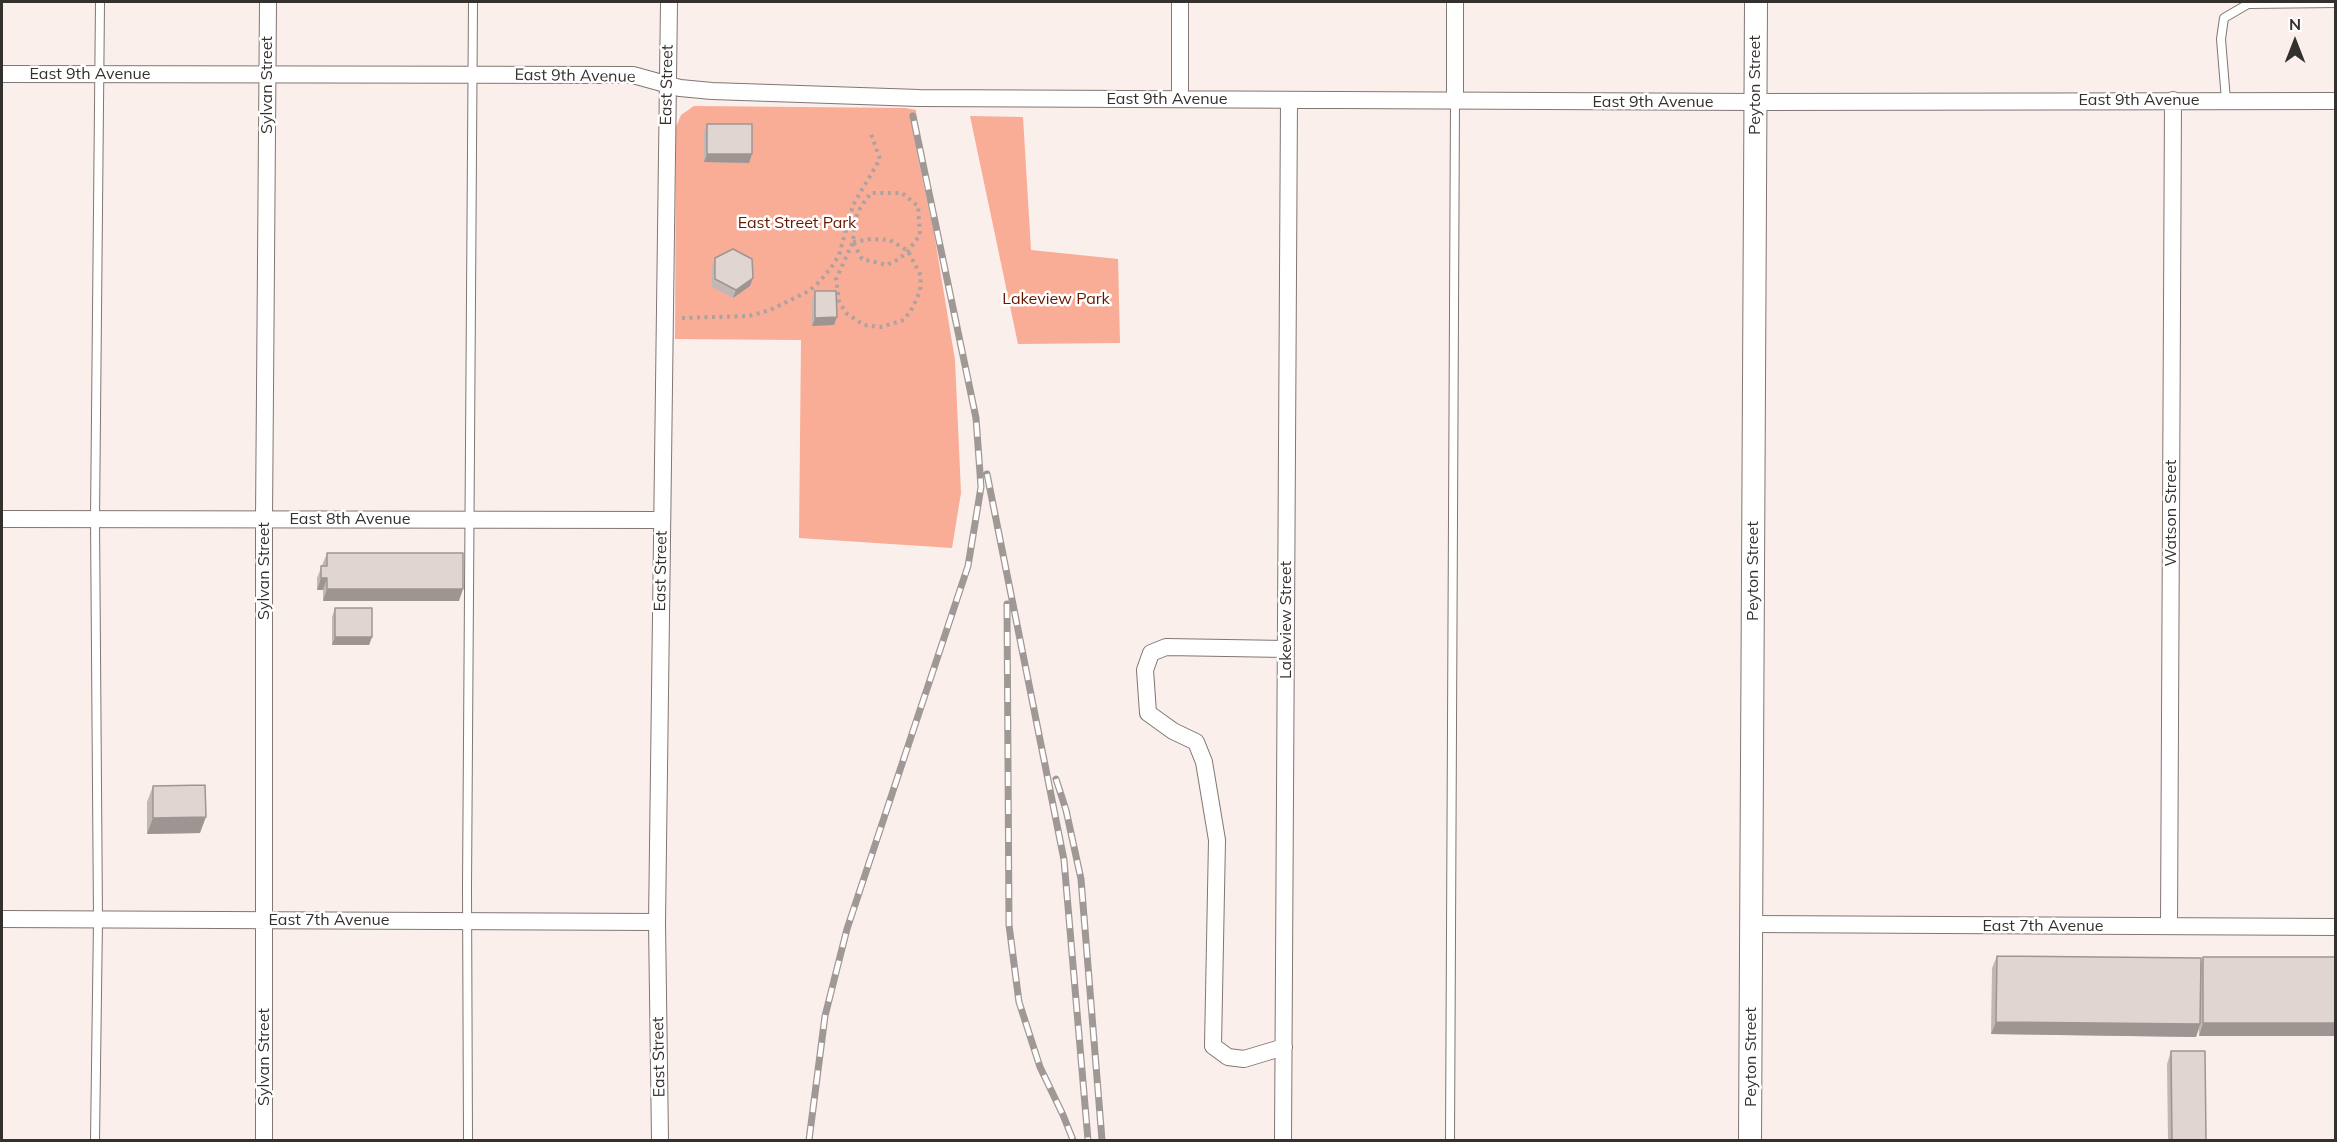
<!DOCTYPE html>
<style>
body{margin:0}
#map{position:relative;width:2337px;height:1142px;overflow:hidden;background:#fbefec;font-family:Mulish,sans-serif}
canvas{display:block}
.frame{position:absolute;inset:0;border:3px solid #34302e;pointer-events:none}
.north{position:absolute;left:2265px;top:12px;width:60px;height:60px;-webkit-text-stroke:4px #fff;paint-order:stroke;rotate:0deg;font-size:16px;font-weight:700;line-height:24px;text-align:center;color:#34302e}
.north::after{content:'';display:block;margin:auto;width:21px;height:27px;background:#34302e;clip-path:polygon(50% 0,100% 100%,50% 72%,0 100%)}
</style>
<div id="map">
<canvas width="2337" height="1142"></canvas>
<div class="frame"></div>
<div class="north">N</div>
</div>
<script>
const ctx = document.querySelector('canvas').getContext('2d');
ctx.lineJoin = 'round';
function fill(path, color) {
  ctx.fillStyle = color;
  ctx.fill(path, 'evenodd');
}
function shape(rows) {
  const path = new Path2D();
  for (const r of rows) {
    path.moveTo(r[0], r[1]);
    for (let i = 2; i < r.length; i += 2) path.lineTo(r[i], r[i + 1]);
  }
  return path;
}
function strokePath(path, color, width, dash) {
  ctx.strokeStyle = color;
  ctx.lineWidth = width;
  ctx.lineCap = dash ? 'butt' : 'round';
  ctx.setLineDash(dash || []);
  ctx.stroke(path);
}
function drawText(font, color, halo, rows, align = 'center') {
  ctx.font = font + ' Mulish,sans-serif';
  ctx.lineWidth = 5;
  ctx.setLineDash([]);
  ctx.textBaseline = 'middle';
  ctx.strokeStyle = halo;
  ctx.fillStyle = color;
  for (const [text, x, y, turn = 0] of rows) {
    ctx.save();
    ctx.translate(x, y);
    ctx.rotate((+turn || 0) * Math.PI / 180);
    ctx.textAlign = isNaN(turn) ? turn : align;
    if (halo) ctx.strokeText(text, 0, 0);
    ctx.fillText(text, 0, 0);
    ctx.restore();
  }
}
const green = shape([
 [694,106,906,108,916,110,918,158,934,233,955,360,961,493,952,548,799,538,801,340,675,339,676,127,681,115],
 [970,116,1023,117,1031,250,1118,259,1120,343,1018,344]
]);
const path = shape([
 [853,242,871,239,890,240,908,251,921,276,920,291,913,307,904,320,881,327,864,325,846,313,839,301,836,279,853,242,855,220,861,206,871,193,902,193,918,206,920,235,908,251,899,259,887,265,862,259,853,242],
 [682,318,749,316,770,310,809,291,819,282,831,268,839,255,853,205,880,159,870,131]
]);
const lane = shape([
 [2226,100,2221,39,2224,18,2248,4,2336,3],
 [95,1140,98,920,95,519,100,2],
 [468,1140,467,887,473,2],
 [1450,1140,1455,101]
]);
const street = shape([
 [2,74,633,75,680,88,712,91,919,98,1755,102,2336,101],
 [1180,99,1180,2],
 [1455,101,1455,2],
 [2,519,662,520],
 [2,919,657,922],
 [1751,924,2336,927],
 [2169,926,2173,100],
 [1284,1047,1244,1059,1228,1057,1213,1046,1217,840,1204,762,1196,742,1173,731,1148,713,1145,670,1151,653,1166,647,1286,649],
 [264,1140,264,519,268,2],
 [660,1140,657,922,669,2],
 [1283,1140,1289,100]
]);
const secondary = shape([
 [1750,1140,1756,2]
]);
const rail = shape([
 [987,474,1064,860,1088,1140],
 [1007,604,1009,925,1019,1002,1040,1067,1063,1115,1073,1140],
 [1056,779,1066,810,1081,879,1102,1140],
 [809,1140,825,1016,847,929,968,566,981,487,976,418,913,116]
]);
const wall = shape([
 [707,124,752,154,749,163,704,162,704,132],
 [715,258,750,286,733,298,712,287,712,267],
 [815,291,834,325,812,326,812,300],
 [327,553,459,601,323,601,323,590,317,590,317,578],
 [335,608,372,637,369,645,332,645,332,617],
 [153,786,200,833,147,834,147,802],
 [1997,956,2201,963,2203,957,2336,1036,2199,1036,2199,1029,2196,1037,1991,1034,1992,968],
 [2171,1051,2206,1140,2168,1140,2167,1064]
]);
const shadedWall = shape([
 [707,154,752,154,749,163,704,162],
 [753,278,750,286,733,298,736,290],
 [837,317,834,325,812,326,815,318],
 [321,578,327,578,323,590,317,590],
 [327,589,463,589,459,601,323,601],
 [335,637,372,637,369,645,332,645],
 [206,817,200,833,147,834,153,818],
 [1996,1022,2200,1024,2196,1037,1991,1034],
 [2203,1023,2336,1023,2336,1036,2199,1036]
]);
const building = shape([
 [707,124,752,124,752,154,707,154,707,124],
 [733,249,752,259,753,278,736,290,715,279,715,258,733,249],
 [815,291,836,291,837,317,815,318,815,291],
 [327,553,463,553,463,589,327,589,327,578,321,578,321,566,327,566,327,553],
 [335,608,372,608,372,637,335,637,335,608],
 [205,785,206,817,153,818,153,786,205,785],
 [1997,956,2201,958,2200,1024,1996,1022,1997,956],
 [2203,957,2336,957,2336,1023,2203,1023,2203,957],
 [2171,1051,2205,1051,2206,1140,2172,1140,2171,1051]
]);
const streetNames = [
 ["East 9th Avenue",90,74],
 ["East 9th Avenue",575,76,1],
 ["Sylvan Street",267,85,-90],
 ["East Street",667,85,-89],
 ["Peyton Street",1755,85,-90],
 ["East 9th Avenue",1167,99],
 ["East 9th Avenue",2139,100],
 ["East 9th Avenue",1653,102],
 ["Watson Street",2171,513,-90],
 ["East 8th Avenue",350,519],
 ["Sylvan Street",264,571,-90],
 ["East Street",661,571,-89],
 ["Peyton Street",1753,571,-90],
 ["Lakeview Street",1286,620,-90],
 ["East 7th Avenue",329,920],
 ["East 7th Avenue",2043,926],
 ["Sylvan Street",264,1057,-90],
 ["East Street",659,1057,-91],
 ["Peyton Street",1751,1057,-90]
];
const parkNames = [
 ["East Street Park",797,223],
 ["Lakeview Park",1056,299]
];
fill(green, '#f9ac96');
strokePath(lane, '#807673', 10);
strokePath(street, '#807673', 18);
strokePath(secondary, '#807673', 24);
strokePath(path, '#aca3a1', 4, [3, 4.5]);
strokePath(lane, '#fff', 8);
strokePath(street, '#fff', 16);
strokePath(secondary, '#fff', 22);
strokePath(rail, '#a09895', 7);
strokePath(rail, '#fff', 4.5, [14]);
fill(wall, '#c2b7b5');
fill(shadedWall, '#9e9593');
fill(building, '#e1d5d2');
strokePath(building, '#9e9593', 1.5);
drawText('16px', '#34302e', '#fff', streetNames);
drawText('16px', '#661700', '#fff', parkNames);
</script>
